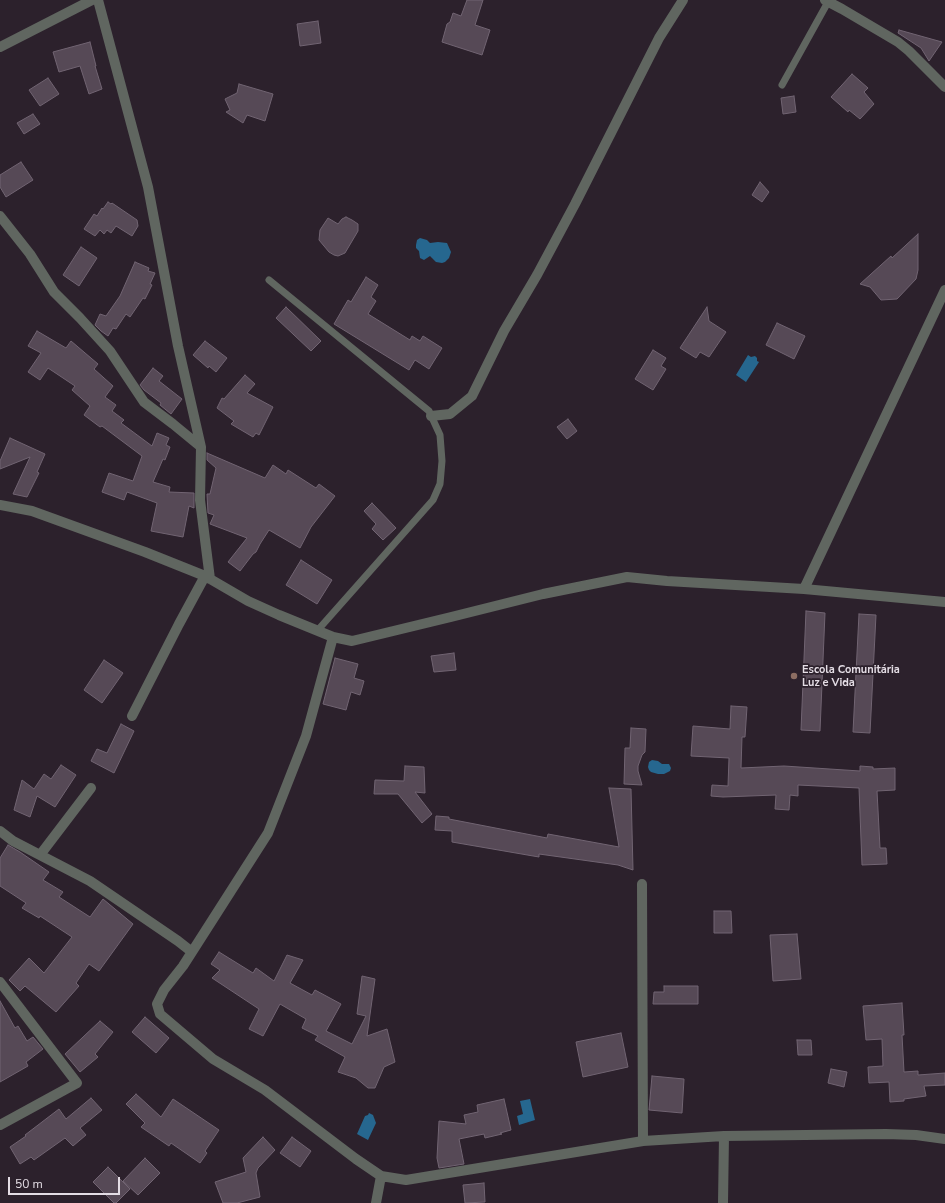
<!DOCTYPE html>
<meta charset="utf-8">
<style>
body{margin:0}
#map{position:relative;width:945px;height:1203px;overflow:hidden;background:#2c212c;font-family:"Nunito Sans",sans-serif}
canvas{display:block}
.scale{position:absolute;left:8px;top:1177px;width:112px;height:18px;box-sizing:border-box;border:2px solid #e4dde5;border-top:0;padding-left:5px;font-size:12px;line-height:14px;white-space:nowrap;color:#e4dde5;-webkit-text-stroke:3px #2c212c;paint-order:stroke}
</style>
<div id="map">
<canvas width="945" height="1203"></canvas>
<div class="scale">50 m</div>
</div>
<script>
const ctx = document.querySelector('canvas').getContext('2d');
ctx.lineJoin = 'round';
function fill(path, color) {
  ctx.fillStyle = color;
  ctx.fill(path, 'evenodd');
}
function shape(rows) {
  const path = new Path2D();
  for (const r of rows) {
    path.moveTo(r[0], r[1]);
    for (let i = 2; i < r.length; i += 2) path.lineTo(r[i], r[i + 1]);
  }
  return path;
}
function strokePath(path, color, width, dash) {
  ctx.strokeStyle = color;
  ctx.lineWidth = width;
  ctx.lineCap = dash ? 'butt' : 'round';
  ctx.setLineDash(dash || []);
  ctx.stroke(path);
}
function drawText(font, color, halo, rows, align = 'center') {
  ctx.font = font + ' "Nunito Sans",sans-serif';
  ctx.lineWidth = 3.5;
  ctx.setLineDash([]);
  ctx.textBaseline = 'middle';
  ctx.strokeStyle = halo;
  ctx.fillStyle = color;
  for (const [text, x, y, turn = 0] of rows) {
    ctx.save();
    ctx.translate(x, y);
    ctx.rotate((+turn || 0) * Math.PI / 180);
    ctx.textAlign = isNaN(turn) ? turn : align;
    if (halo) ctx.strokeText(text, 0, 0);
    ctx.fillText(text, 0, 0);
    ctx.restore();
  }
}
const water = shape([
 [420,238,427,240,430,243,438,242,447,243,451,252,449,258,445,262,442,263,436,262,430,256,424,260,420,258,419,251,416,248,416,245,417,240],
 [748,355,751,357,755,356,757,358,757,361,759,362,746,382,736,375],
 [652,760,658,761,662,764,669,764,671,768,670,771,664,774,658,774,651,772,649,770,648,767,649,762],
 [530,1099,535,1120,519,1125,517,1116,523,1114,520,1101],
 [369,1113,373,1115,376,1123,368,1140,357,1134,365,1116,368,1115]
]);
const building = shape([
 [467,0,483,0,475,25,490,30,482,55,442,42,447,24,450,22,453,13,461,16,467,0],
 [318,21,321,43,300,46,297,24,318,21],
 [899,30,942,42,929,61,921,48,898,33,899,30],
 [90,42,96,66,95,66,102,89,89,94,80,66,59,72,53,52,90,42],
 [852,74,868,88,864,92,874,104,860,119,849,110,848,112,831,97,852,74],
 [48,78,59,94,40,106,29,90,48,78],
 [239,84,273,94,265,121,247,115,243,123,226,112,230,110,225,99,237,93,239,84],
 [794,96,796,112,783,114,781,98,794,96],
 [33,114,40,124,24,134,17,123,33,114],
 [21,162,33,180,6,197,0,187,0,175,21,162],
 [760,182,769,192,762,202,752,195,760,182],
 [108,202,111,204,112,203,137,220,138,226,132,236,116,226,111,233,107,230,104,234,100,230,95,236,84,229,94,214,97,216,102,208,103,209,108,202],
 [346,217,352,220,358,224,358,231,345,253,338,256,334,255,329,252,319,240,320,230,328,218,338,224,342,219,346,217],
 [918,234,918,270,916,279,897,299,881,300,870,287,860,284,891,256,892,258,918,234],
 [81,247,97,258,79,286,63,275,81,247],
 [135,262,149,268,148,271,155,273,150,284,152,285,145,299,143,298,130,317,126,314,116,329,113,328,108,336,101,331,95,325,100,314,106,316,120,296,135,262],
 [366,277,378,285,371,297,376,301,368,314,410,340,412,336,420,341,423,336,442,348,429,369,415,360,409,370,334,324,348,300,351,302,366,277],
 [286,307,321,341,311,351,276,318,286,307],
 [707,307,709,321,726,332,709,357,700,352,696,358,680,348,707,307],
 [777,323,805,336,794,359,766,345,777,323],
 [37,331,66,348,71,341,98,364,94,369,113,386,105,397,116,405,112,411,124,420,121,423,152,446,157,433,169,438,166,445,170,447,165,460,163,459,153,482,170,487,169,492,194,493,194,508,189,506,183,537,151,531,157,503,127,492,124,500,102,492,109,473,133,481,142,456,102,426,100,427,84,415,90,406,72,390,75,386,48,368,40,380,28,372,41,353,28,346,37,331],
 [205,341,227,358,216,372,209,366,208,368,193,355,205,341],
 [653,350,666,358,661,366,666,369,653,390,635,379,653,350],
 [153,368,163,376,159,381,182,399,171,414,160,405,161,403,144,390,140,385,153,368],
 [245,375,255,384,247,393,273,407,259,435,256,433,253,437,231,424,234,421,217,408,222,398,224,399,245,375],
 [568,419,577,431,567,439,557,427,568,419],
 [10,438,45,454,37,472,39,473,27,497,13,494,30,457,0,469,0,461,10,438],
 [207,453,265,478,273,465,286,474,288,470,316,488,319,484,335,496,311,527,300,548,269,530,260,544,256,552,253,554,240,571,228,562,247,538,210,524,214,515,208,513,207,494,210,494,216,468,207,460,207,453],
 [372,503,396,528,383,540,372,529,376,524,364,511,372,503],
 [301,560,332,580,317,604,286,585,301,560],
 [806,611,825,613,820,731,801,730,806,611],
 [859,614,876,615,870,733,853,732,859,614],
 [454,653,456,670,434,672,431,656,454,653],
 [335,658,358,664,354,678,364,681,360,695,351,692,346,710,323,704,335,658],
 [104,660,123,673,102,703,84,690,104,660],
 [731,706,747,707,745,737,742,737,741,768,784,766,860,771,860,766,873,767,873,769,895,768,895,790,877,791,880,848,886,848,887,864,862,865,859,788,798,785,798,796,790,795,789,810,775,809,776,795,723,797,711,796,712,785,728,786,729,758,691,756,693,726,730,729,731,706],
 [121,724,134,731,114,773,91,761,97,749,107,753,121,724],
 [631,728,646,729,645,752,642,755,638,766,638,771,642,785,624,784,625,748,630,748,631,728],
 [61,765,76,775,55,807,37,796,30,817,14,810,22,780,34,789,44,774,51,779,61,765],
 [405,766,424,767,425,793,415,792,432,814,422,823,398,794,374,794,375,780,404,781,405,766],
 [609,788,631,789,633,870,618,865,539,854,539,857,452,842,452,831,435,830,436,816,449,817,449,819,547,838,548,834,619,847,609,788],
 [8,845,20,852,49,872,43,880,63,892,59,897,90,917,103,899,133,924,99,971,89,964,76,983,79,986,56,1012,25,986,20,991,9,980,29,958,44,973,72,937,40,916,39,918,22,908,26,903,0,886,0,858,8,845],
 [714,911,731,911,732,933,714,933,714,911],
 [797,934,801,979,773,981,770,935,797,934],
 [219,952,253,973,256,968,274,981,287,955,303,960,290,983,312,995,315,990,341,1004,326,1031,352,1044,366,1016,357,1014,362,976,375,979,367,1036,387,1029,395,1062,384,1067,375,1088,368,1088,356,1078,338,1072,345,1057,315,1040,318,1036,302,1028,306,1019,280,1004,263,1036,249,1029,259,1009,212,978,220,970,211,964,219,952],
 [664,986,698,986,698,1004,653,1004,654,992,664,992,664,986],
 [0,1001,15,1028,18,1026,27,1041,33,1037,43,1049,26,1062,28,1066,0,1082,0,1001],
 [902,1003,904,1035,902,1035,904,1072,918,1071,918,1075,945,1073,945,1085,924,1086,926,1096,904,1099,904,1101,890,1102,889,1082,869,1083,868,1067,883,1066,882,1039,866,1040,863,1006,902,1003],
 [145,1017,169,1038,156,1053,132,1032,145,1017],
 [100,1021,113,1032,95,1054,98,1057,80,1072,65,1054,100,1021],
 [621,1033,628,1067,583,1077,576,1042,621,1033],
 [797,1040,811,1040,812,1055,798,1055,797,1040],
 [831,1069,847,1072,844,1087,828,1083,831,1069],
 [652,1076,684,1079,682,1113,649,1110,652,1076],
 [136,1094,161,1117,173,1099,219,1130,205,1151,207,1153,200,1163,171,1143,169,1146,141,1127,145,1123,126,1104,136,1094],
 [91,1098,102,1110,80,1128,86,1135,73,1146,65,1138,34,1160,31,1157,20,1164,10,1147,26,1136,25,1135,59,1109,66,1119,91,1098],
 [504,1099,511,1130,500,1133,502,1134,485,1138,484,1134,459,1139,464,1164,439,1168,437,1158,439,1121,466,1124,464,1115,478,1112,477,1105,504,1099],
 [263,1137,275,1150,258,1168,256,1173,260,1197,237,1203,223,1203,215,1182,246,1172,243,1158,263,1137],
 [292,1137,311,1151,300,1167,280,1153,292,1137],
 [145,1158,160,1173,138,1195,123,1181,145,1158],
 [108,1167,130,1189,116,1203,114,1203,93,1182,108,1167],
 [484,1183,485,1202,465,1203,463,1185,484,1183]
]);
const service = shape([
 [782,85,828,2],
 [269,280,429,411,440,435,442,461,440,484,433,500,317,631]
]);
const pedestrian = shape([
 [431,416,450,414,472,396,504,331,537,275,575,204,659,38,683,0]
]);
const minor = shape([
 [98,0,148,187,178,346,201,447,200,500,210,579],
 [825,0,842,9,898,42,909,51,945,87],
 [0,47,92,0],
 [0,216,30,254,54,292,80,318,110,351,144,402,173,424,201,447],
 [0,505,32,511,145,552,205,576,248,601,279,615,333,637,352,641,451,617,543,594,627,577,667,581,804,589,945,602],
 [804,589,945,290],
 [333,637,306,736,268,833,183,966,164,990,157,1004,160,1014,213,1059,265,1090,356,1159,381,1176,406,1180,643,1141,724,1136,886,1134,916,1135,945,1139],
 [132,716,179,624,205,576],
 [0,831,13,841,90,881,178,941,192,952],
 [40,855,91,788],
 [642,884,643,1141],
 [0,982,77,1083,0,1125],
 [376,1203,381,1176],
 [723,1203,724,1136]
]);
const markers = [
 [794,676,4,"#8d6e63"]
];
const poiNames = [
 ["Escola Comunitária",802,670],
 ["Luz e Vida",802,683]
];
fill(water, '#26678f');
fill(building, '#564956');
strokePath(building, '#716472', 1);
strokePath(service, '#606660', 7);
strokePath(pedestrian, '#606660', 10);
strokePath(minor, '#606660', 10);
for (const [x, y, r, color] of markers) {
  const dot = new Path2D();
  dot.arc(x, y, r, 0, 2 * Math.PI);
  ctx.fillStyle = color;
  ctx.fill(dot);
  strokePath(dot, '#2c212c', 1.5);
}
drawText('bold 11px', '#e4dde5', '#2c212c', poiNames, 'left');
</script>
